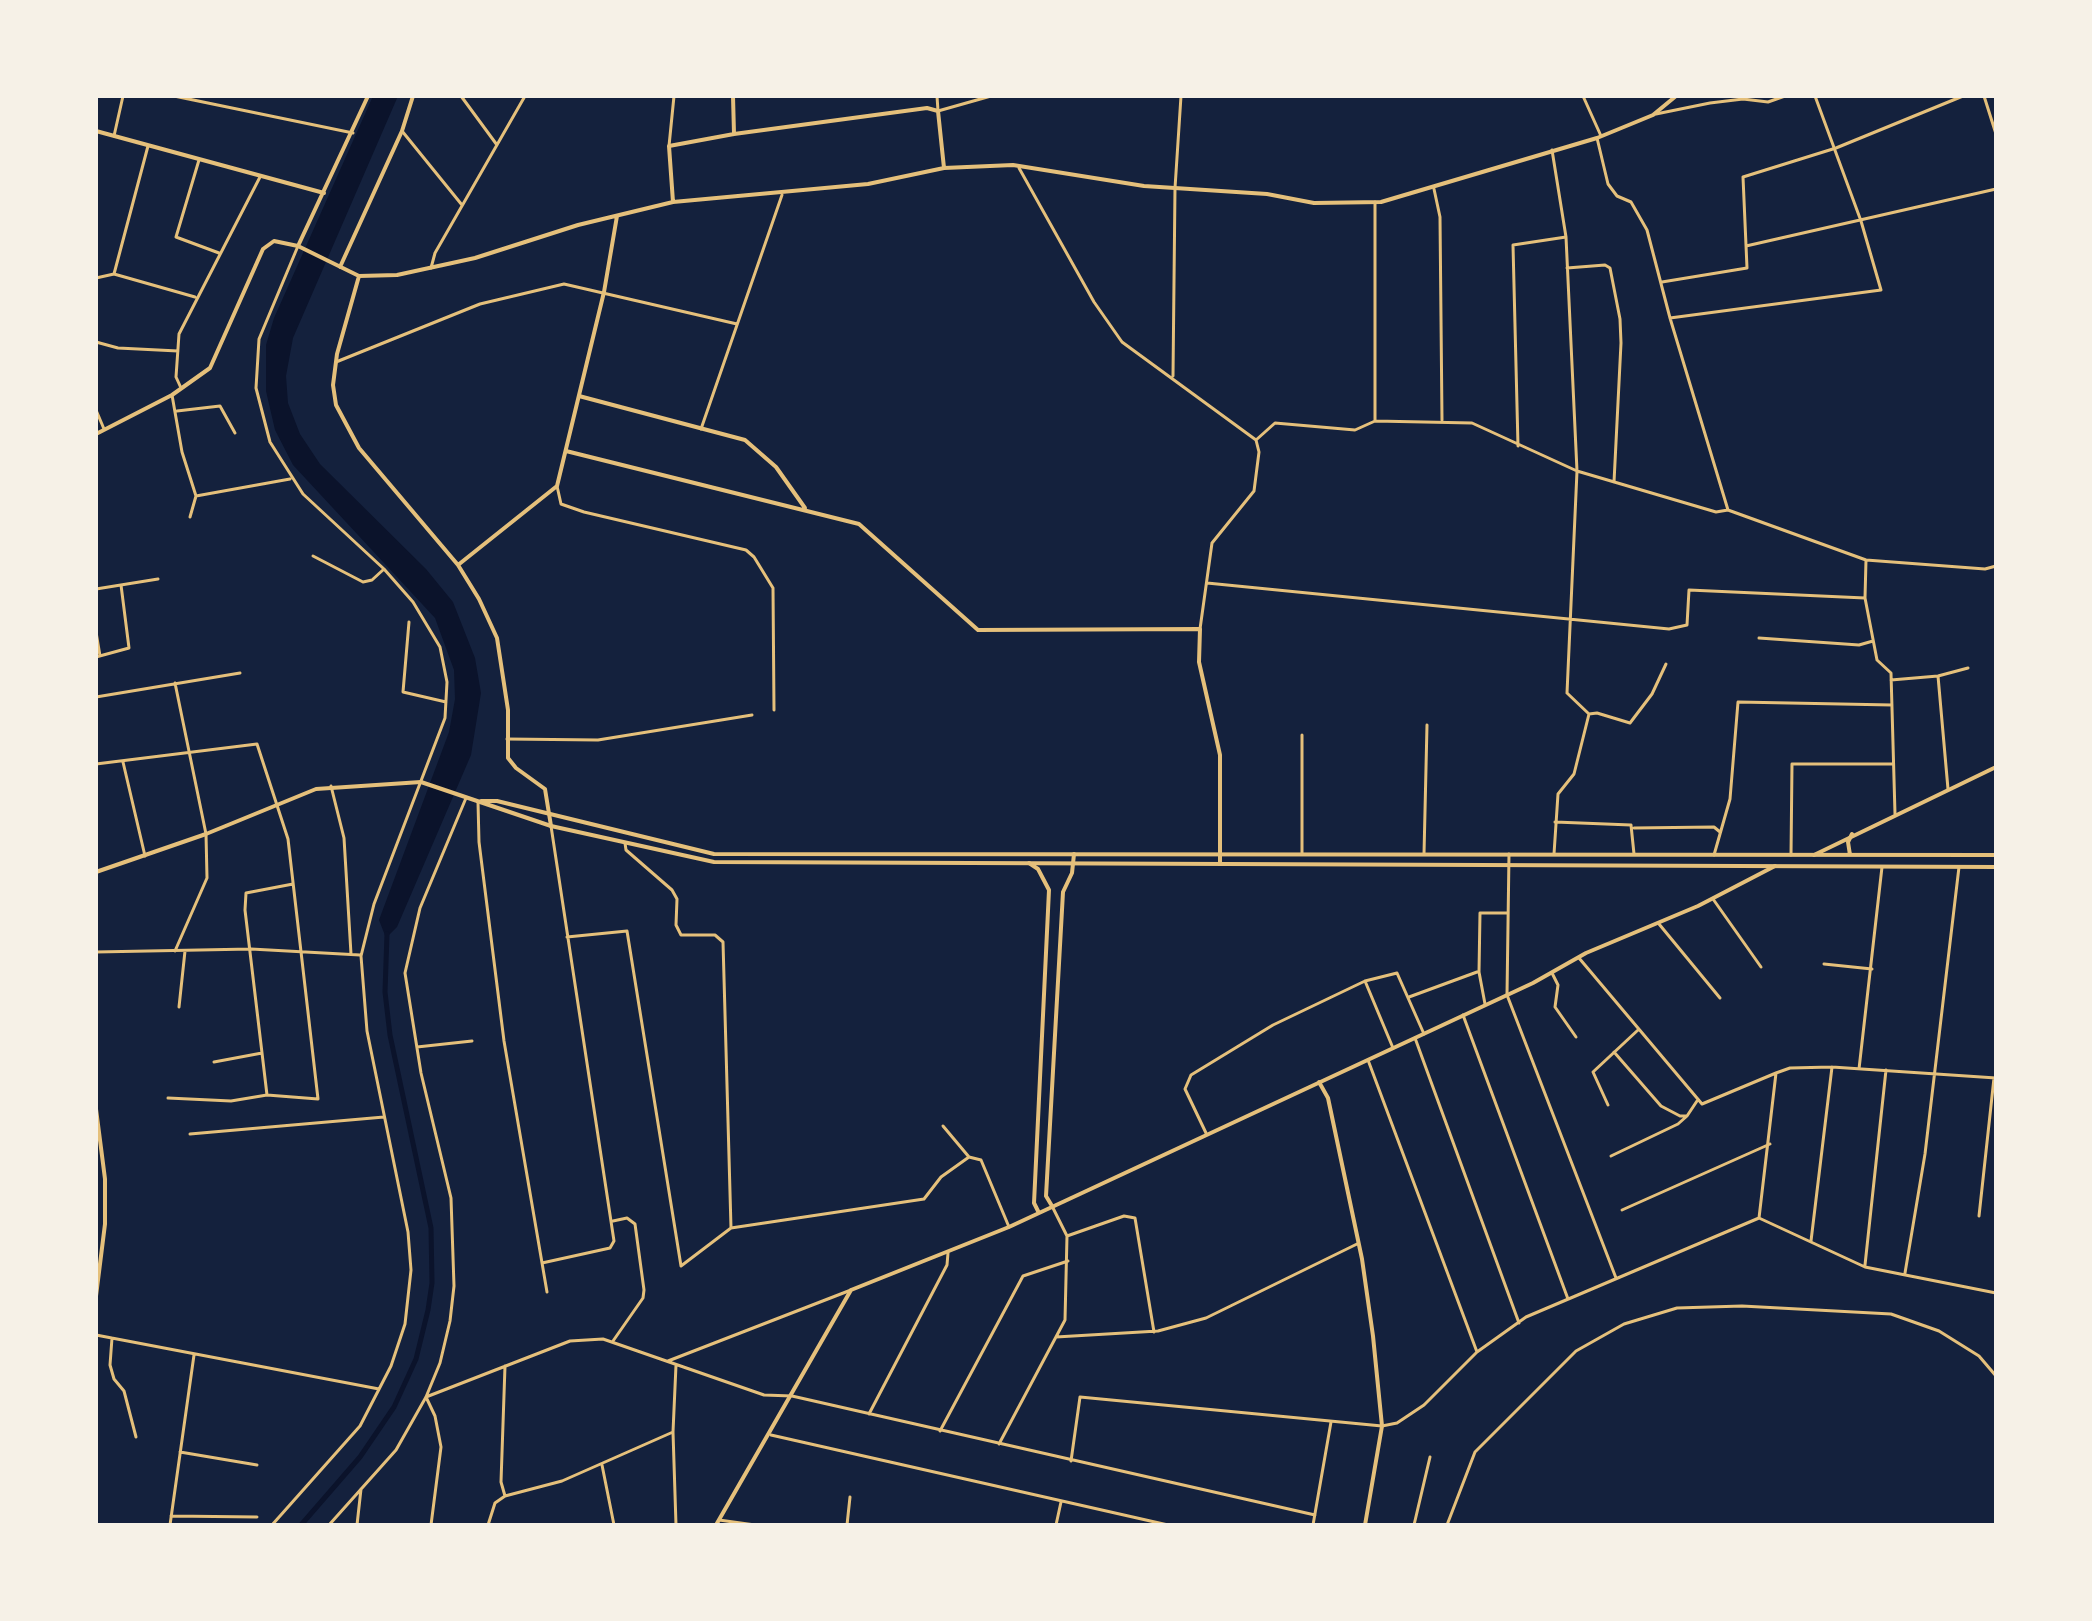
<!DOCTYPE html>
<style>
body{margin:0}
#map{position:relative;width:2092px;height:1621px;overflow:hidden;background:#14213d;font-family:"Exo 2",sans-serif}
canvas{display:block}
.frame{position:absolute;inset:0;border:98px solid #f6f1e7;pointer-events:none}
</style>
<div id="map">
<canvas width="2092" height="1621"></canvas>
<div class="frame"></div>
</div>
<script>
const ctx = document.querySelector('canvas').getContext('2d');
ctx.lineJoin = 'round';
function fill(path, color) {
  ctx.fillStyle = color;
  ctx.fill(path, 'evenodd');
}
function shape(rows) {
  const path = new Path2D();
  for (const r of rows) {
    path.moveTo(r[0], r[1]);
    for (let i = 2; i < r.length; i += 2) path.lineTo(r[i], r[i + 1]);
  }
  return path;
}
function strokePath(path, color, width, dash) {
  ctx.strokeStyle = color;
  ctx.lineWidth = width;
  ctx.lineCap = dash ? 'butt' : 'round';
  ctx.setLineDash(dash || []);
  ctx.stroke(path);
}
const water = shape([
 [373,96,398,96,293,338,286,376,288,403,300,434,320,464,426,569,453,602,475,658,481,693,471,755,397,927,386,938,379,920,449,732,455,699,454,670,435,618,293,465,275,430,266,391,266,345,274,318]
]);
const canal = shape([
 [301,1525,360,1457,394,1407,416,1359,428,1310,432,1283,431,1228,390,1035,385,992,387,934]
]);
const minor = shape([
 [174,96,353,133],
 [461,96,497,145],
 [937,96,938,111,991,96],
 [1583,96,1601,136],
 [1984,96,1996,134],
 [1656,114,1710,103,1743,99,1768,102,1785,96],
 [402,131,462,205],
 [114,136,123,96],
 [1597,138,1608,184,1617,196,1631,202,1647,230,1670,318,1881,290,1861,221,1815,96],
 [669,146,674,96],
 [1552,150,1566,237,1577,471,1567,693,1589,714,1574,774,1558,794,1554,854],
 [199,160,176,237,219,253],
 [1019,168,1094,302,1122,342,1256,440,1259,452,1254,491,1212,543,1200,629],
 [1434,189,1440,217,1442,420],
 [1375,202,1375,421],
 [1746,246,1996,189],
 [431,268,435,253,525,96],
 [1567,268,1605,265,1610,268,1620,319,1621,343,1614,482],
 [114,274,148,146],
 [96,278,114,274,195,297],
 [1662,282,1747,268,1743,177,1836,148,1963,96],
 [1670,318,1728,510],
 [96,342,118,348,178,351],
 [336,362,480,304,564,284,737,324],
 [1173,376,1175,188,1181,96],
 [181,388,176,377,179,334,260,177],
 [172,395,182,452,196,496,190,517],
 [96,410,104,429],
 [177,411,220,406,235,433],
 [701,429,782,195],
 [1256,440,1275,423,1355,430,1375,421,1472,423,1577,471,1716,512,1728,510,1866,560,1985,569,1996,566],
 [1518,446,1513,245,1566,237],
 [557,486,561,504,584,512,746,550,754,557,773,588,774,710],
 [196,496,290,479],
 [313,556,363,582,372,580,384,569],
 [1866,560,1865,598,1877,660,1891,673,1895,814],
 [1207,583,1669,629,1687,625,1689,590,1865,598],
 [96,589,158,579],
 [409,622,403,692,446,702],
 [96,632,100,656],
 [1759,638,1859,645,1873,641],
 [96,657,129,648,121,585],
 [1938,676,1948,789],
 [1891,680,1938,676,1968,668],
 [96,697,240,673],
 [1589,714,1597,713,1630,723,1652,694,1666,664],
 [1302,735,1302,854],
 [507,739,598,740,752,715],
 [123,762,145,856],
 [96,764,257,744,288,839,318,1099,267,1095,231,1101,168,1098],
 [331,786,344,838,351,954],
 [478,802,479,842,504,1041,547,1292],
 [1555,822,1631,825,1634,854],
 [1634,828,1714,827,1720,832],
 [625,843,626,850,672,890,677,899,676,925,681,935,715,935,723,942,731,1228],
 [1424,854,1427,725],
 [1509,854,1507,995,1616,1278],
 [1714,855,1730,799,1738,702,1892,705],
 [1791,855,1792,764,1892,764],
 [1713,899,1761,967],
 [1659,924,1720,998],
 [567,937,627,931,681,1266,731,1228,924,1199,941,1177,969,1157],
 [175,951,207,878,206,834,175,683],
 [96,952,251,949,360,955],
 [1579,958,1702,1104,1776,1073],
 [1824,964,1872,969],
 [1552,973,1558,985,1555,1007,1576,1037],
 [1365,981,1393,1048],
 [1409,997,1477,972],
 [1485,1004,1479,972,1480,913,1508,913],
 [179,1007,185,951],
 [1463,1015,1568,1299],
 [1415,1038,1519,1323],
 [417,1047,472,1041],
 [1614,1052,1661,1106,1680,1116,1687,1116,1697,1101],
 [1368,1060,1477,1352],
 [214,1062,262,1053],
 [1859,1069,1882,867],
 [267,1095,245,910,246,893,293,884],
 [1608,1105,1593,1072,1638,1030],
 [943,1126,969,1157,981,1160,1009,1227],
 [1206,1133,1185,1089,1191,1075,1273,1025,1365,981,1397,973,1424,1034],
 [190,1134,384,1117],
 [1611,1156,1678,1124,1687,1116],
 [1622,1210,1770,1144],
 [1979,1216,1994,1078],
 [1759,1218,1776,1073,1790,1068,1832,1067,1996,1078],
 [1759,1218,1865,1267,1996,1293],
 [613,1221,627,1218,635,1224,644,1290,643,1298,613,1341],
 [1067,1236,1124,1216,1135,1218,1154,1332],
 [1811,1241,1832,1067],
 [542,1263,610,1248,614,1241,551,826],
 [1865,1265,1886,1070],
 [1905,1273,1925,1154,1959,867],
 [96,1335,379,1389],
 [1056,1337,1158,1331,1206,1318,1357,1244],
 [112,1338,110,1365,114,1379,124,1391,136,1437],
 [668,1361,851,1290],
 [869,1414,947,1265,948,1253],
 [940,1431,1023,1276,1068,1261],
 [771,1435,1168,1525],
 [999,1444,1065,1320,1067,1236,1053,1208],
 [180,1452,257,1465],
 [1071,1461,1080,1397,1382,1426,1397,1423,1424,1405,1477,1352,1526,1317,1759,1218],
 [602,1465,614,1525],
 [505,1496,501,1482,505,1366],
 [171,1516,257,1517],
 [719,1520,755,1525],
 [170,1525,194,1355],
 [272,1525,360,1426,391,1366,405,1324,411,1270,408,1232,367,1031,361,956,374,904,445,718,447,682,440,647,413,602,384,569,303,494,270,442,256,388,259,339,298,246],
 [329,1525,396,1450,426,1397,440,1363,450,1321,454,1286,451,1198,421,1073,405,973,420,908,466,798],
 [357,1525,361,1489],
 [431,1525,441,1447,435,1416,426,1397,570,1341,603,1339,764,1395,792,1396,1315,1515],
 [488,1525,495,1503,505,1496,562,1481,673,1432],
 [676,1525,673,1432,676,1365],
 [847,1525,850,1497],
 [1056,1525,1061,1502],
 [1313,1525,1331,1422],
 [1414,1525,1430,1457],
 [1447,1525,1475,1452,1576,1351,1624,1324,1677,1308,1742,1306,1891,1314,1939,1331,1979,1356,1996,1376]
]);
const tertiary = shape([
 [733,96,734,134],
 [96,131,324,193],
 [673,202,669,146,734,134,927,108,938,111,944,168],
 [298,246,368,96],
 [340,267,402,131,413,96],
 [359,276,337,354,333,385,336,405,359,448,458,565,479,599,497,638,508,710,508,758,516,768,545,789,551,826],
 [579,396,745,440,776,467,805,508],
 [96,434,172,395,210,368,263,249,274,241,298,246,359,276,397,275,475,258,578,225,673,202,868,184,944,168,1013,165,1144,186,1267,194,1314,203,1381,202,1597,138,1653,115,1676,96],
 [566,451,859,524,978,630,1200,629,1199,662,1220,755,1220,864],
 [458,565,557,486,604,292,617,216],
 [1814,855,1996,767],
 [1029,863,1038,869,1049,890,1034,1203,1039,1213],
 [1319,1082,1328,1098,1362,1259,1373,1336,1382,1426,1365,1525],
 [1052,1206,1046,1196,1063,892,1072,873,1074,854],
 [716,1525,851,1290,1009,1227,1533,983,1586,953,1698,906,1775,866]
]);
const secondary = shape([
 [481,801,497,801,714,854,1996,855],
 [1850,855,1848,842,1852,834],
 [96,872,206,834,316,789,421,782,551,826,714,862,1996,867],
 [96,1109,105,1179,105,1224,96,1296]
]);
fill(water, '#0b132b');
strokePath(canal, '#0b132b', 5);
strokePath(minor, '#e5c07b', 3);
strokePath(tertiary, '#e5c07b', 4);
strokePath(secondary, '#e5c07b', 4);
</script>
